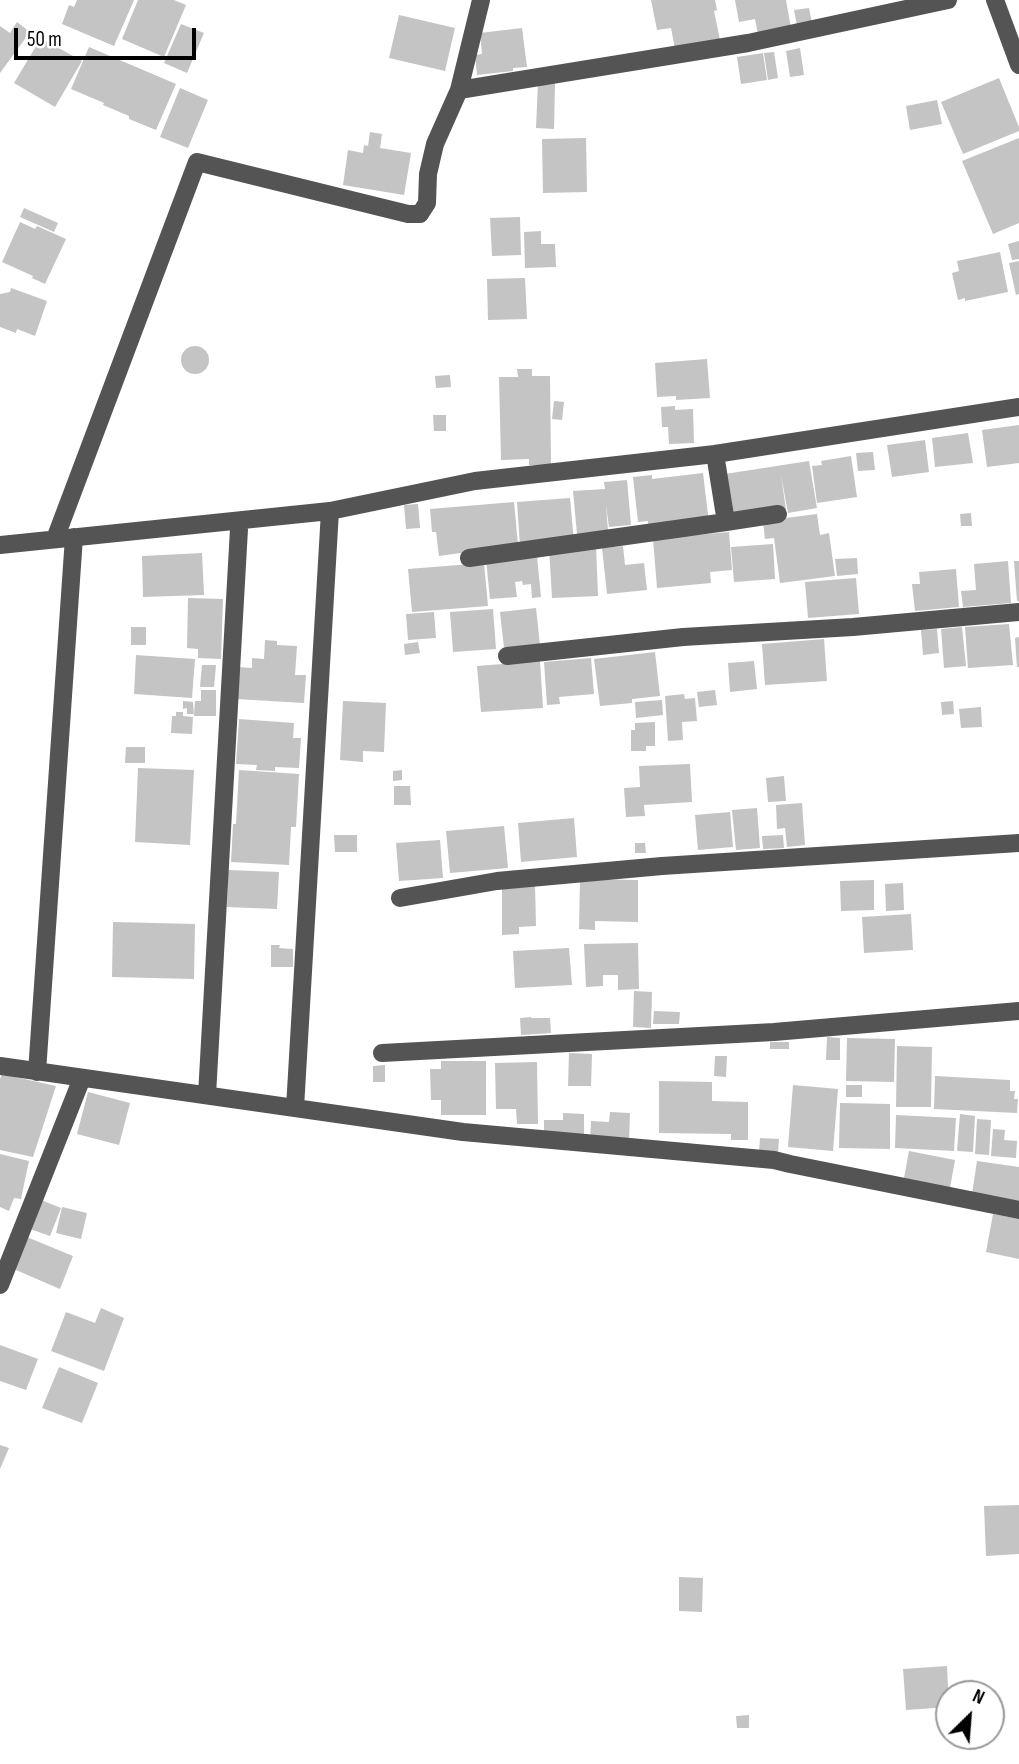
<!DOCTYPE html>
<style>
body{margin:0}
#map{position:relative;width:1019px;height:1764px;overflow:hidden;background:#fff;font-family:"Sofia Sans Condensed",sans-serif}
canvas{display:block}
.north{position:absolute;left:935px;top:1680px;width:70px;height:70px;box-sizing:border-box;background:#fff;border:2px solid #999;border-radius:50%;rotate:25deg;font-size:19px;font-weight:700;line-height:28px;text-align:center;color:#000}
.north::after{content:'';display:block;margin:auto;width:24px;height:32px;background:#000;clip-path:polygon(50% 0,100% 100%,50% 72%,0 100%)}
.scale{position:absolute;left:14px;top:28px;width:182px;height:32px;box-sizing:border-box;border:4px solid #000;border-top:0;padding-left:9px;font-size:21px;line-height:24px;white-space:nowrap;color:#000;-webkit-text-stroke:5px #fff;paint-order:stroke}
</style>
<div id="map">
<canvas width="1019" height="1764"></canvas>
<div class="north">N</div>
<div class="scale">50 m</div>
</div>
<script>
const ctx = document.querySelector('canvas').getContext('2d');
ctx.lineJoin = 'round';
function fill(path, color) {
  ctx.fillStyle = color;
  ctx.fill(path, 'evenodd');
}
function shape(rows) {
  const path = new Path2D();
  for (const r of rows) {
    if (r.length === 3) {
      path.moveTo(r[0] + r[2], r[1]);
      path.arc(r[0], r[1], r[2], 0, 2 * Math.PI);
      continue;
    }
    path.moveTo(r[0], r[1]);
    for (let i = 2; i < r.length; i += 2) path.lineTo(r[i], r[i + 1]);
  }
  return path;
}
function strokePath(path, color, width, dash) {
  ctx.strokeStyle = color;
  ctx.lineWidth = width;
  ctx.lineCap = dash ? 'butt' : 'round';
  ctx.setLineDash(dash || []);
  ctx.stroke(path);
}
const building = shape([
 [77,0,134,0,114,46,62,24,69,5,74,7],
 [138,0,174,0,186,5,164,57,122,39],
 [651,0,715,0,717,10,714,11,720,40,675,49,671,28,657,30],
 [735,0,786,0,791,28,758,34,755,19,739,22],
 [809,8,812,23,797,26,794,10],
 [399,15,455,28,445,71,389,58],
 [17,22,30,32,0,73,0,26,10,33],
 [181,24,204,33,187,73,164,63],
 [522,28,527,67,513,68,513,71,477,75,475,55,482,54,480,33],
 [41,38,82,61,55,107,14,83],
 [89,47,176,84,156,130,129,119,129,116,103,105,104,103,71,89],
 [800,48,804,75,790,77,786,51],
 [774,52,778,78,768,80,764,53],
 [763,53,767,80,741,84,737,57],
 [999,78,1019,127,1019,131,963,154,941,102],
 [538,82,555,83,554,129,536,128],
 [180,88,208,100,188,148,160,137],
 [937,100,942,124,910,130,906,106],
 [370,132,382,134,380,148,411,153,404,195,343,185,348,150,363,153,364,145,368,146],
 [586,138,587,192,543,193,542,139],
 [1019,138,1019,223,993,234,962,161],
 [24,208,58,223,54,232,20,217],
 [520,217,521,255,492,256,490,218],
 [20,222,35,229,37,226,66,239,45,284,32,278,33,276,2,262],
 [541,231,541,244,555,244,556,267,525,268,524,232],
 [1019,241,1019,259,1012,260,1008,244],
 [1000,252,1008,292,965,301,965,298,958,300,952,273,959,271,957,261],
 [1019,261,1019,294,1016,295,1009,263],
 [525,278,527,319,488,320,487,279],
 [11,288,47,301,35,336,17,329,16,333,0,327,0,294,10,292],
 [195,360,14],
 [707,359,710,398,676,400,676,396,657,397,655,363],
 [517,369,532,369,532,376,550,376,551,465,529,465,529,459,501,460,499,377,518,377],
 [450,375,451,387,436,388,435,376],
 [554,401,564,402,562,420,552,419],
 [675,406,675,410,693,409,694,443,669,444,668,427,662,427,661,407],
 [433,415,446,415,446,431,434,431],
 [1019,425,1019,463,987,467,982,430],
 [968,433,973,463,935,467,932,438],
 [925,440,929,472,892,477,887,445],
 [873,452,875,470,858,471,856,453],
 [851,456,857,497,817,503,812,466,822,465,821,461],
 [809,461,817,508,788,513,781,475,786,510,732,518,725,474],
 [703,473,709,523,648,530,648,521,638,522,633,477,652,475,652,479],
 [627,480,631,525,609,527,606,505,608,531,577,534,573,491,605,489,604,482],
 [570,498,574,542,520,546,517,502],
 [514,502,518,545,439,556,436,532,432,532,430,509],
 [418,504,420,528,406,529,404,505],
 [971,513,972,526,961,526,960,514],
 [817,514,820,535,829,533,835,576,780,583,774,538,765,539,763,521],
 [729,532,732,570,710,572,711,583,657,588,653,539],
 [773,544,775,579,734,582,731,547],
 [596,545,598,596,552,598,549,547],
 [623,546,625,565,644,563,647,590,607,594,602,548],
 [202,553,204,595,143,597,142,556],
 [537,556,541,597,532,598,531,584,523,585,522,581,515,582,517,597,490,599,486,560],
 [857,558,858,574,837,576,835,559],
 [1008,561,1011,603,963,607,961,591,976,590,974,564],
 [1014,561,1019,561,1019,601,1017,601],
 [484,563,488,606,412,612,408,569],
 [956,569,959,607,915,611,912,584,920,584,919,572],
 [856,578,859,614,808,618,805,582],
 [188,598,223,599,221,659,198,658,198,649,187,648],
 [536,608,540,645,504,648,500,612],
 [493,609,496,649,453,652,450,612],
 [434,612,436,638,408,640,406,614],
 [1009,624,1013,665,968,668,965,627],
 [131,627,146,627,146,645,131,645],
 [962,627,966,666,944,668,941,629],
 [937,629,939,653,923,655,921,630],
 [1019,637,1019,667,1017,667,1015,638],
 [824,639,827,681,765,685,762,644],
 [265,640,277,641,277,645,297,646,295,675,306,675,304,703,236,699,238,667,252,668,252,658,264,659],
 [418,642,420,653,405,655,404,644],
 [655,652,660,696,632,699,632,703,600,706,594,659],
 [136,655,195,659,192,698,134,694],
 [591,658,594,694,559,697,560,704,547,705,544,662],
 [540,661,543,708,481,712,477,666],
 [754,661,757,689,730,692,728,663],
 [202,665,216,665,214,687,200,687],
 [201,690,216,690,216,716,194,716,195,701,201,701],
 [715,690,717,705,699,707,697,692],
 [684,694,685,699,695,698,697,721,682,722,683,740,668,741,665,696],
 [662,700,663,715,636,718,635,702],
 [183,701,193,702,194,714,187,714,187,708,183,709],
 [343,701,386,703,384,752,363,751,363,762,340,760],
 [953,701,954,714,942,715,941,702],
 [981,707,982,727,961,728,959,709],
 [176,712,183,712,183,716,193,717,192,734,171,733,172,716,176,716],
 [239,719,294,723,293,738,301,738,299,768,275,767,275,771,256,770,257,765,236,764],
 [655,722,655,746,646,746,646,751,631,751,631,730,635,730,635,723],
 [126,747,145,747,145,763,125,763],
 [690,764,692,802,644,805,645,816,626,817,624,788,640,787,639,766],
 [138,768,194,770,190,845,135,842],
 [239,770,299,774,296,827,291,827,289,865,231,862,233,824,236,824],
 [402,770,402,780,393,781,393,771],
 [784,776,786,801,768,802,766,778],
 [394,786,410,786,411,805,394,805],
 [802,803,805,845,787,847,785,828,777,829,776,805],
 [757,808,760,848,736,850,732,810],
 [730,812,733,847,698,850,695,815],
 [574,818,577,857,521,862,518,823],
 [504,826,508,868,450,873,446,831],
 [334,835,357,835,357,852,335,852],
 [783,835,784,848,763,849,762,836],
 [440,840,443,878,399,881,396,843],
 [635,843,645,843,646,853,635,853],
 [228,870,279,872,277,909,227,907],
 [580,879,638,880,638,922,595,921,595,930,579,929],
 [874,880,874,910,841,911,840,881],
 [903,883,904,910,886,911,885,884],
 [535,885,536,926,519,927,519,934,502,935,502,886],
 [911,914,913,950,864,953,862,917],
 [113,922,195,924,194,979,112,977],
 [638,943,639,989,618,990,618,975,603,975,603,986,586,987,584,944],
 [271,945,280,945,279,948,293,949,293,967,271,967],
 [569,948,572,985,515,988,513,951],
 [634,991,652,992,651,1028,633,1027],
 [654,1011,680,1012,679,1024,653,1024],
 [531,1017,531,1018,550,1018,551,1033,521,1035,520,1018],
 [827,1037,840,1038,840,1060,826,1060],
 [847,1038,895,1039,894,1082,846,1081],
 [770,1042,789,1042,789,1049,770,1049],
 [897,1046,932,1047,931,1107,896,1107],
 [569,1053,592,1054,591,1086,568,1086],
 [715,1056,727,1056,726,1077,714,1076],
 [441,1061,486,1061,486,1115,441,1115,441,1100,431,1100,430,1069,441,1069],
 [537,1062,538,1124,517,1124,516,1109,496,1109,495,1063],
 [385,1065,385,1082,373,1082,373,1066],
 [2,1074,56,1086,33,1157,0,1150,0,1079],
 [935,1076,1010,1080,1010,1091,1015,1091,1014,1099,1018,1099,1017,1113,934,1109],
 [659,1081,712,1082,712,1101,748,1102,748,1140,731,1140,731,1134,659,1133],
 [793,1085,838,1089,833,1151,788,1147],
 [846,1085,862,1085,862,1097,846,1097],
 [88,1092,130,1103,119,1145,77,1134],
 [840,1103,890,1104,890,1149,839,1148],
 [610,1112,630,1113,629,1142,590,1141,591,1121,609,1122],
 [563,1113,584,1114,584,1136,544,1134,544,1120,563,1120],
 [960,1114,975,1116,973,1152,957,1151],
 [896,1115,956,1118,954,1151,895,1148],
 [977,1119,991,1120,989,1155,975,1154],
 [993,1129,1005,1130,1004,1140,1017,1141,1016,1158,991,1156],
 [760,1138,779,1139,778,1152,759,1151],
 [909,1151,955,1160,950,1188,904,1178],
 [0,1154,29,1161,21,1199,14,1198,9,1211,0,1207],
 [977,1161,1019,1167,1019,1201,972,1194],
 [41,1200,61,1208,50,1236,30,1229],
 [62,1207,87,1213,81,1239,56,1233],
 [993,1214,1019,1219,1019,1259,986,1252],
 [22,1235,73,1256,60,1289,9,1267],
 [101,1308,124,1318,104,1371,51,1351,66,1312,95,1323],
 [0,1345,38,1359,26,1390,0,1381],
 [59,1367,98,1383,82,1423,42,1408],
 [0,1445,9,1448,0,1469],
 [1019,1505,1019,1554,986,1556,984,1506],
 [679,1577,703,1578,702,1612,679,1611],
 [947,1666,949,1707,906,1710,903,1669],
 [749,1715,749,1728,737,1728,736,1716]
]);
const minor = shape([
 [995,0,1019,65],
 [459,90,748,43,948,0],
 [715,454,726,522,778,514],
 [330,511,475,481,715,454,1019,407],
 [55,539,197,162,408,214,420,214,427,203,428,174,435,144,459,90,481,0],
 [0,545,330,511,295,1108],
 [469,558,726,522],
 [507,656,683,637,853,627,1019,612],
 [400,898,497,881,662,866,1019,843],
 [382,1053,774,1032,1019,1011],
 [0,1066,463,1132,774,1160,790,1164,1019,1210],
 [37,1072,74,537],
 [207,1095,239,529,236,521],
 [0,1285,82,1078]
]);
fill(building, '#c4c4c4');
strokePath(minor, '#545454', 18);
</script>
